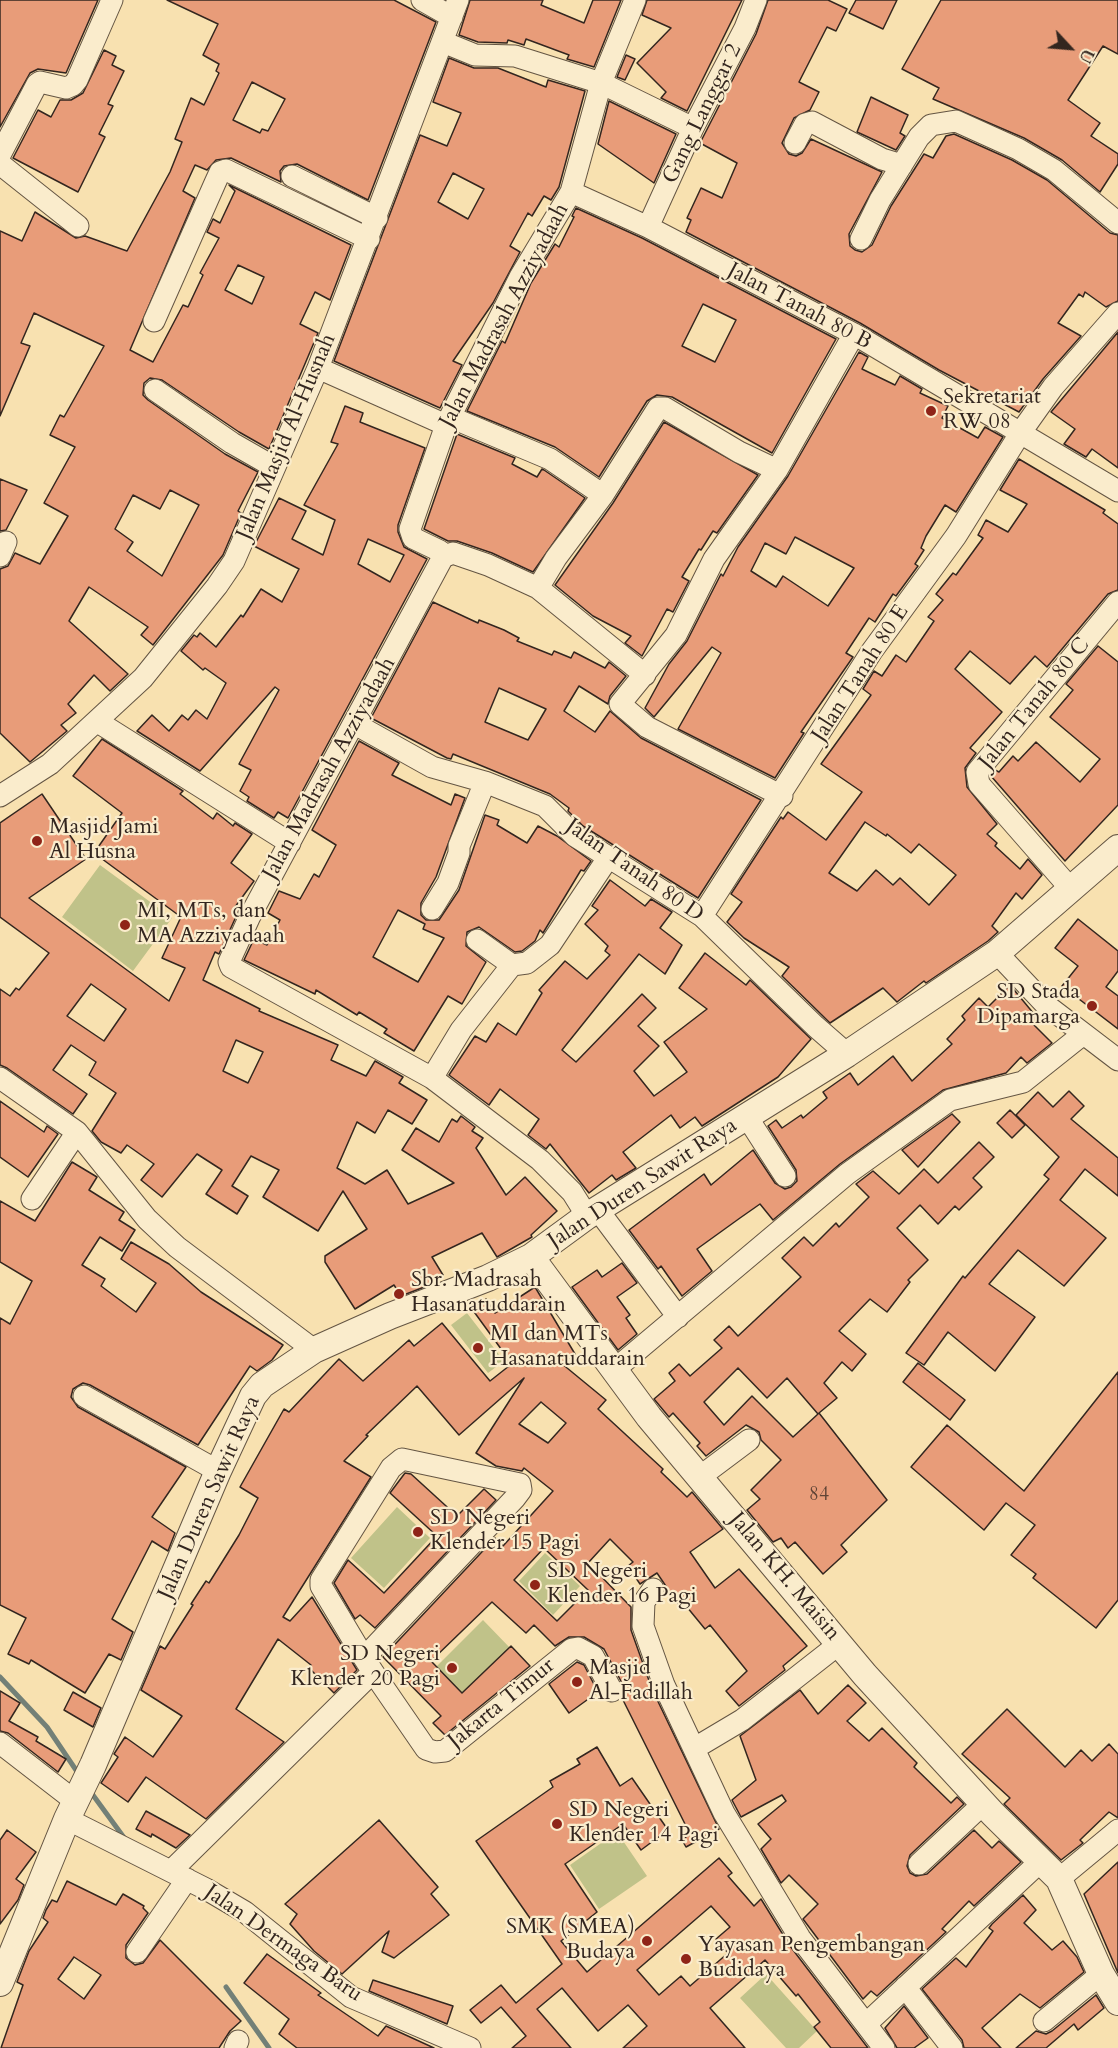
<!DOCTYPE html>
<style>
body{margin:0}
#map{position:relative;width:1118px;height:2048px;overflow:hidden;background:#f8e1b0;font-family:Cardo,serif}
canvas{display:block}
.north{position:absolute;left:1040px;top:18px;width:60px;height:60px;-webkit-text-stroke:4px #faeccc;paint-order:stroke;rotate:116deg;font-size:16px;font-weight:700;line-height:24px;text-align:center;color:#33261f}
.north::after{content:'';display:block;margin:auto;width:21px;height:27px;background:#33261f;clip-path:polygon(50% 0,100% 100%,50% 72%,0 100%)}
</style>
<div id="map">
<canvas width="1118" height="2048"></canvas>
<div class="north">U</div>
</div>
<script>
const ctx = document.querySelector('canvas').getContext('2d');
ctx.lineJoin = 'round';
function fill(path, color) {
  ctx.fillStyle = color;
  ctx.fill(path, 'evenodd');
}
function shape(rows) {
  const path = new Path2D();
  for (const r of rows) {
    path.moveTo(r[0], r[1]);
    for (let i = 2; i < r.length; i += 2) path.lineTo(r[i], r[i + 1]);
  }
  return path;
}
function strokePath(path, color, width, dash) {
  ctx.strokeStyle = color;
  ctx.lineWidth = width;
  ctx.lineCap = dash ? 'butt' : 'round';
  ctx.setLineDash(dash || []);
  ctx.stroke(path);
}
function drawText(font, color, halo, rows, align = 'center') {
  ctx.font = font + ' Cardo,serif';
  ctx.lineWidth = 4.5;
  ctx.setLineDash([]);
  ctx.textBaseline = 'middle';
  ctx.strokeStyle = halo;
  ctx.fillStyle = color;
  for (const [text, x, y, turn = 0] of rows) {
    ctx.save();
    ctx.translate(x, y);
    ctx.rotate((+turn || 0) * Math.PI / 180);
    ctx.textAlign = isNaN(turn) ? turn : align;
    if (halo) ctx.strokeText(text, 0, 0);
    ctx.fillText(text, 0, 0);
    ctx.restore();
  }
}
const green = shape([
 [100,865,172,918,133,971,62,917],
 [467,1313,504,1361,488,1373,451,1325],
 [397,1507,430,1538,384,1588,351,1558],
 [545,1553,580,1586,553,1615,519,1581],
 [483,1620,512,1650,464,1697,436,1667],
 [617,1832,647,1876,599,1909,570,1865],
 [766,1974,817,2031,799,2048,786,2048,740,1998]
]);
const stream = shape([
 [0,1677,47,1727,80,1776],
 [90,1791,125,1839],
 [226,1987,269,2048]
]);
const building = shape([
 [0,0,98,0,66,73,38,69,30,73,0,127,0,0],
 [167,0,394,0,436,22,368,200,297,164,284,166,280,171,281,182,231,158,216,160,207,170,195,165,183,191,195,198,130,350,153,362,183,305,188,307,203,275,200,273,219,238,207,232,213,219,220,223,235,191,229,185,351,245,330,300,315,292,300,324,318,333,269,449,239,432,162,380,150,378,144,383,143,395,148,400,225,454,258,472,238,511,241,513,223,555,153,645,141,635,148,627,89,587,69,621,128,674,110,691,94,675,68,704,76,713,61,725,67,731,30,762,0,733,0,569,8,566,15,553,40,564,68,516,44,503,75,447,50,435,60,415,64,417,104,346,34,313,21,343,30,346,0,416,0,231,22,241,35,212,76,238,85,236,127,251,170,172,182,142,175,139,191,98,204,105,219,73,216,71,219,64,203,55,218,24,167,0],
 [252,82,285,99,268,131,262,129,260,133,233,120,252,82],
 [238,265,264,277,252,304,225,290,238,265],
 [170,490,199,505,162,576,127,551,133,542,115,529,133,495,160,509,170,490],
 [470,0,543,0,541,5,584,23,593,0,621,0,594,67,567,59,569,55,526,39,524,45,508,40,507,43,478,42,459,35,470,0],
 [647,0,742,0,687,111,661,98,666,92,637,63,671,28,642,15,647,0],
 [768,0,828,0,847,9,836,31,827,27,799,82,819,92,810,110,794,118,782,143,789,154,796,156,802,153,811,139,882,172,849,234,850,246,855,250,862,252,872,245,891,206,924,154,933,158,946,136,954,134,1012,160,1047,180,1110,233,1118,235,1118,301,1106,307,1085,292,1083,297,1079,294,1058,323,1081,336,1043,379,1019,412,939,370,860,323,686,232,691,220,687,218,701,188,722,198,737,163,700,143,756,34,768,0],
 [856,0,897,0,883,29,849,13,856,0],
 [941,0,1118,0,1118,54,1103,46,1068,100,1100,123,1091,136,1118,154,1118,164,1100,192,1062,160,1024,138,933,99,939,88,902,69,941,0],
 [104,50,116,56,112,65,124,71,108,104,113,106,99,134,105,137,78,192,13,158,38,110,51,117,60,100,71,100,83,93,104,50],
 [626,55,635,59,625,80,617,77,626,55],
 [449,58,474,68,498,68,546,87,548,80,585,91,559,187,551,200,544,196,532,216,528,213,510,246,520,252,493,303,453,361,462,365,440,408,334,361,420,135,447,146,461,113,433,102,449,58],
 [453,173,484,189,468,219,438,202,453,173],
 [871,97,908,115,900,133,905,136,896,150,857,132,871,97],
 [609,101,676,134,654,183,598,144,609,101],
 [576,208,642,238,836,339,772,453,672,397,657,395,647,401,599,477,555,447,467,411,502,341,505,343,531,283,555,244,559,247,574,217,572,216,576,208],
 [703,304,736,320,715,362,682,346,703,304],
 [1118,332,1118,468,1092,449,1086,457,1064,444,1075,429,1051,412,1118,332],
 [859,352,868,357,862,369,895,385,900,376,922,389,920,393,948,406,942,418,978,438,985,427,1003,437,956,512,945,505,926,536,921,548,924,550,915,564,918,566,896,596,893,594,875,622,869,618,846,653,853,657,801,732,804,733,775,778,678,729,721,653,712,647,654,717,645,708,669,664,687,641,721,574,723,576,738,547,788,476,859,352],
 [795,537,854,568,828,606,783,576,776,587,751,571,765,543,786,554,795,537],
 [345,406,363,413,360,422,425,448,398,525,398,532,404,547,427,559,288,818,278,812,274,818,247,801,249,797,240,791,251,770,239,764,279,690,275,687,200,771,137,731,152,715,169,731,182,715,188,720,196,710,207,719,226,683,205,668,203,670,181,651,194,635,197,637,200,633,216,647,241,615,243,617,261,589,282,602,299,569,254,546,279,498,306,511,292,539,323,555,335,520,304,505,338,444,331,442,345,406],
 [368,539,404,555,390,582,358,564,368,539],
 [664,422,758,475,717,533,713,531,701,550,699,549,682,577,689,581,673,612,667,609,642,656,625,643,631,636,593,616,555,585,613,503,664,422],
 [457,434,515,458,512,464,537,477,542,469,544,470,585,498,533,572,492,553,457,541,448,541,424,529,457,434],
 [1019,459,1105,510,1103,513,1118,524,1118,590,1108,594,1047,667,1035,656,1010,684,970,651,955,669,1002,712,970,748,976,753,965,768,967,787,997,824,987,834,997,843,995,846,1020,869,1028,859,1042,875,1022,899,1016,893,992,926,998,932,988,941,926,983,924,981,897,1002,883,988,830,1023,782,976,789,967,744,938,727,922,742,902,731,894,781,817,783,819,788,812,826,840,862,792,821,764,871,695,863,689,874,671,882,676,896,655,906,662,934,621,928,617,943,600,936,594,953,573,956,575,983,538,978,535,986,520,1008,532,1027,504,1000,490,1019,459],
 [865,822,886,836,887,834,911,853,919,844,956,875,929,905,900,878,893,885,876,870,857,891,829,873,865,822],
 [0,479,27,490,6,530,0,531,0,479],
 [433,602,478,623,479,620,504,630,519,638,517,641,552,655,554,651,571,658,574,652,605,668,609,662,626,676,610,696,608,704,579,686,564,711,595,732,610,711,641,738,761,800,698,898,583,826,568,811,569,808,550,794,453,754,451,759,447,758,371,718,433,602],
 [499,688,546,709,528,740,485,722,499,688],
 [1098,646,1118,662,1118,805,1065,861,991,776,995,770,999,772,1013,756,1018,761,1036,742,1080,782,1100,759,1050,717,1073,690,1066,684,1098,646],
 [102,739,183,791,180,794,213,819,217,813,233,826,235,823,252,834,231,863,254,881,235,907,239,910,219,954,215,952,203,980,260,1009,259,1011,338,1045,331,1060,366,1076,375,1061,403,1077,399,1083,427,1100,412,1124,388,1110,375,1133,357,1122,337,1168,365,1184,387,1170,408,1204,454,1183,402,1150,416,1128,439,1142,452,1119,457,1122,461,1116,475,1127,472,1131,483,1138,476,1148,506,1195,525,1177,557,1211,531,1235,532,1237,497,1257,482,1233,432,1257,443,1275,427,1286,401,1296,394,1285,355,1309,325,1262,325,1256,367,1229,343,1191,318,1231,263,1197,279,1170,251,1156,232,1186,248,1196,237,1214,206,1194,222,1170,197,1154,162,1197,141,1180,154,1164,127,1145,121,1153,101,1142,92,1131,116,1093,89,1075,96,1062,71,1045,53,1070,87,1094,73,1114,7,1068,0,1065,0,989,10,996,16,988,19,990,49,953,0,917,0,823,42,794,86,859,29,898,169,1001,185,968,162,958,181,917,94,853,122,813,73,776,102,739],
 [91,984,126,1009,104,1041,67,1016,91,984],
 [236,1040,263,1052,248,1083,223,1071,236,1040],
 [359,741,399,763,392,775,451,805,455,794,465,798,436,877,421,903,421,915,426,920,439,920,459,890,485,815,499,820,497,825,527,843,538,826,557,836,591,861,584,871,581,870,543,933,540,930,535,941,522,951,515,952,479,927,467,932,466,946,486,962,462,1004,448,996,414,1051,384,1033,387,1029,359,1012,357,1015,316,990,315,994,244,960,254,939,267,945,280,920,268,913,279,891,300,899,314,874,319,877,336,845,312,830,359,741],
 [398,910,425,924,423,929,444,938,418,982,373,957,398,910],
 [610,880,645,906,651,899,672,912,660,928,682,945,665,974,639,954,562,1050,576,1062,642,994,656,1008,638,1026,659,1046,634,1071,654,1096,687,1072,664,1042,707,1009,679,988,705,953,746,985,750,980,811,1039,778,1077,702,1126,695,1117,680,1128,671,1115,623,1152,636,1168,616,1180,612,1175,589,1193,550,1144,546,1149,528,1135,539,1119,500,1089,489,1105,449,1075,475,1036,486,1042,498,1023,516,1035,542,993,539,990,565,961,587,979,610,955,605,951,608,946,585,924,598,910,592,906,610,880],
 [1078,919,1118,951,1118,971,1106,987,1118,996,1118,1029,1062,986,1078,966,1055,948,1078,919],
 [1010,985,1039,1020,1034,1025,1052,1043,1027,1063,1021,1057,1006,1073,943,1090,840,1164,773,1220,760,1204,740,1218,697,1249,712,1271,682,1296,661,1266,658,1269,629,1230,704,1174,711,1185,753,1150,775,1183,785,1189,791,1187,797,1181,796,1170,768,1126,776,1120,782,1128,801,1115,803,1118,827,1098,823,1092,850,1073,858,1085,893,1056,912,1081,952,1044,947,1039,965,1020,962,1016,979,998,988,1007,1010,985],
 [1069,1091,1084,1106,1071,1119,1118,1158,1118,1196,1085,1169,1060,1200,1106,1238,1064,1286,1018,1250,989,1284,1035,1317,995,1371,948,1332,924,1365,906,1353,963,1276,965,1278,1049,1179,1044,1175,1059,1157,1016,1115,1038,1092,1053,1107,1069,1091],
 [0,1101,44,1132,47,1126,58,1134,28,1177,0,1157,0,1101],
 [1010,1110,1025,1125,1012,1138,997,1123,1010,1110],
 [952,1114,960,1122,918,1167,902,1150,952,1114],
 [979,1142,994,1157,973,1178,982,1187,959,1210,955,1206,938,1224,920,1205,897,1228,928,1260,908,1280,910,1282,887,1312,870,1299,839,1331,866,1354,852,1371,842,1362,824,1383,837,1398,819,1413,887,1500,841,1545,847,1552,823,1574,795,1542,788,1548,781,1538,773,1542,747,1510,760,1499,751,1490,781,1460,761,1440,759,1432,746,1425,706,1456,697,1446,700,1443,673,1413,669,1417,654,1399,675,1381,669,1373,679,1364,690,1376,722,1348,714,1340,729,1326,738,1336,801,1277,782,1258,804,1237,813,1246,836,1223,839,1227,869,1197,856,1184,873,1171,899,1194,924,1169,938,1183,979,1142],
 [738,1368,767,1398,787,1378,818,1414,793,1437,752,1396,724,1425,704,1402,738,1368],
 [72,1162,97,1177,89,1190,124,1212,119,1220,135,1230,122,1251,100,1237,82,1265,105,1279,101,1286,136,1312,156,1283,121,1259,131,1242,169,1264,201,1292,283,1345,272,1360,257,1371,250,1366,198,1445,90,1385,83,1383,73,1389,71,1397,78,1407,186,1467,152,1517,175,1533,168,1551,152,1541,112,1619,133,1632,121,1660,109,1654,85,1693,31,1660,29,1664,8,1654,26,1618,0,1605,0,1318,10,1324,32,1281,0,1262,0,1201,35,1221,72,1162],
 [622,1263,637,1283,617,1297,630,1315,626,1318,637,1334,618,1350,572,1287,597,1270,602,1277,622,1263],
 [535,1287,575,1354,561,1363,606,1400,598,1409,663,1469,661,1472,687,1497,692,1492,723,1529,690,1552,715,1588,739,1569,807,1646,783,1666,785,1670,739,1706,726,1691,747,1671,710,1625,705,1629,682,1601,678,1604,657,1573,640,1584,628,1566,633,1562,610,1539,588,1563,631,1607,631,1630,652,1689,719,1829,686,1847,682,1840,690,1834,622,1698,623,1685,604,1649,584,1637,569,1637,555,1646,534,1625,526,1633,492,1602,431,1661,462,1693,511,1646,530,1666,445,1735,433,1723,441,1716,383,1657,495,1538,503,1546,553,1491,524,1468,522,1471,496,1466,476,1453,524,1378,459,1435,417,1386,366,1435,368,1436,344,1461,371,1477,283,1617,290,1621,312,1597,357,1670,334,1693,309,1668,311,1665,278,1639,236,1709,284,1742,206,1819,146,1777,128,1802,101,1783,118,1757,114,1754,125,1737,153,1757,182,1716,141,1690,160,1646,165,1649,193,1605,191,1604,206,1581,209,1583,239,1535,258,1498,240,1487,284,1409,289,1412,339,1359,363,1381,409,1340,414,1346,442,1323,490,1381,509,1366,504,1353,472,1309,486,1299,495,1313,535,1287],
 [541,1402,566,1423,548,1443,519,1424,541,1402],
 [544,1548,588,1590,557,1621,514,1580,544,1548],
 [918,1363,965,1400,950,1420,903,1382,918,1363],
 [1118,1372,1118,1600,1096,1628,1033,1578,1036,1574,1011,1555,1035,1525,1006,1503,984,1530,911,1467,947,1425,1024,1491,1118,1372],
 [405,1473,411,1474,457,1516,484,1489,496,1500,375,1628,360,1615,355,1619,334,1583,348,1560,384,1593,437,1536,390,1493,405,1473],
 [577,1662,584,1665,598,1692,569,1713,549,1684,577,1662],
 [848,1685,866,1703,847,1721,869,1741,882,1728,917,1763,914,1767,951,1803,957,1797,964,1804,910,1855,907,1866,910,1873,916,1876,927,1874,974,1830,992,1848,999,1841,1021,1862,974,1906,969,1901,942,1929,946,1932,877,1996,871,1991,863,1999,803,1919,818,1904,789,1875,781,1883,761,1849,771,1839,758,1824,786,1801,782,1795,741,1817,732,1800,756,1780,740,1736,800,1690,818,1714,848,1685],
 [0,1691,20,1703,9,1721,38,1737,36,1741,66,1759,58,1772,8,1733,0,1731,0,1691],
 [73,1692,101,1708,93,1727,64,1710,73,1692],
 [1007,1709,1065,1767,1081,1750,1092,1761,1109,1744,1118,1754,1118,1818,1109,1812,1080,1840,1083,1843,1061,1860,1004,1804,1010,1798,962,1754,1007,1709],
 [597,1747,620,1786,632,1778,668,1830,641,1850,623,1824,565,1864,597,1912,561,1941,587,1972,719,1858,732,1873,728,1876,754,1906,761,1899,790,1946,868,2048,831,2048,814,2027,820,2022,798,1994,796,1996,765,1960,710,2008,745,2048,623,2048,647,2026,628,2005,598,2031,562,1988,537,2009,571,2048,512,2048,526,2036,501,2007,481,2023,470,2010,501,1985,516,2003,562,1964,476,1841,553,1787,550,1781,580,1764,577,1759,597,1747],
 [711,1906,730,1927,716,1939,728,1953,690,1986,681,1976,659,1995,637,1970,711,1906],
 [146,1811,190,1835,176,1848,152,1834,151,1837,136,1829,146,1811],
 [379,1820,438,1887,431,1894,449,1915,394,1958,382,1952,389,1931,342,1974,314,1951,290,1924,297,1914,285,1904,379,1820],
 [7,1830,36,1852,16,1879,24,1885,18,1900,0,1924,0,1840,7,1830],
 [1118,1862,1118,1973,1084,1894,1118,1862],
 [67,1881,116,1905,123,1894,144,1906,143,1908,148,1913,126,1945,126,1958,135,1965,143,1963,160,1940,241,2021,230,2031,219,2048,1,2048,23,1985,17,1982,29,1951,48,1922,43,1918,46,1910,52,1900,57,1902,67,1881],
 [74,1957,101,1975,84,1999,58,1979,74,1957],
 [1023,1895,1036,1910,1024,1923,1052,1950,1063,1941,1077,1957,1084,1972,1040,2008,1020,1994,982,2028,1001,2048,964,2048,962,2040,922,1989,956,1958,966,1967,993,1931,989,1928,992,1924,1023,1895],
 [267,1954,321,1993,318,1995,378,2036,386,2026,434,2048,297,2048,279,2034,289,2019,244,1983,267,1954],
 [373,1980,453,2006,447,2024,369,1991,373,1980],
 [1096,1995,1104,2008,1078,2030,1074,2024,1046,2048,1016,2048,1036,2031,1046,2034,1052,2031,1096,1995],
 [904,2006,928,2038,914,2048,897,2048,885,2028,904,2006]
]);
const minor = shape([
 [422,0,452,17],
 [443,42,475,55,515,56,601,83,693,128],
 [795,143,805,124,812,122,882,159,902,165],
 [0,155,37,84,40,82,66,88,73,85,77,80,112,0],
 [0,164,78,226],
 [292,176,377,218],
 [571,192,648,227,854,334,1118,491],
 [648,227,693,128,745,28,756,0],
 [861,239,880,200,919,137,931,125,956,121,1018,149,1054,170,1118,223],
 [154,321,215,183,220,172,226,170,369,239],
 [318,368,446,425],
 [155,390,232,443,274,467],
 [450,417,550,459,603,495],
 [0,556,6,542],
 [443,557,250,916,229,962,231,967,432,1078,540,1160,572,1192,587,1216],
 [443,557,440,551,413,538,410,529,446,425,520,277,571,192,601,83,635,0],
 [443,557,453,553,488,565,538,588,645,675],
 [538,588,556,558,603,495,658,408,665,408,739,452,777,470],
 [98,722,290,843],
 [355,724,432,767,485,782,545,806,575,836,702,916,815,1026,847,1054],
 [0,796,50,764,143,678,217,586,234,561,318,368,458,0],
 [782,796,647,727,620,704,676,635,714,559,777,470,854,334],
 [1070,888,979,784,977,772,1118,602],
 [432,909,448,883,459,853,459,846,485,782],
 [702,916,872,651,956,536,1021,432,1053,387,1118,313],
 [477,940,512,965,527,963,550,945,608,858],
 [997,953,1046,1005,1118,1060],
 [0,1078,77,1132,147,1219,177,1247,314,1350],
 [432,1078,461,1030,512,965],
 [747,1117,785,1176],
 [32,1199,77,1132],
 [598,1210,678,1317],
 [614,1370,847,1174,950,1100,1023,1082,1082,1035],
 [84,1396,218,1471],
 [701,1476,749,1440],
 [653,1589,644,1602,643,1626,664,1685,724,1813,800,1938,884,2048],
 [373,1672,426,1749,435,1752,445,1751,572,1649,578,1648,593,1656,612,1691],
 [0,1743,75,1801],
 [695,1748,742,1720,839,1644],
 [67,1819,206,1889,245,1912,351,1997,470,2048],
 [919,1864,983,1804],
 [171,1871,373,1672,364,1658,321,1586,321,1580,391,1468,402,1459,520,1484,521,1490,515,1498,364,1658],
 [1059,1879,1118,1830],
 [137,1952,187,1879],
 [905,1987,952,2048],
 [1044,2021,1101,1974],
 [866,2024,1042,1860],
 [235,2048,238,2041]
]);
const tertiary = shape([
 [531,1257,649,1417,865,1675,993,1814,1059,1879,1101,1974,1118,2002],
 [0,1983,67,1819,93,1765,218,1471,253,1396,262,1385,314,1350,390,1316,488,1278,531,1257,587,1216,847,1054,997,953,1118,848]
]);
const markers = [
 [931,411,6,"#8f2418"],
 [37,841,6,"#8f2418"],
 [125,925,6,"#8f2418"],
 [1092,1006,6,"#8f2418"],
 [399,1294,6,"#8f2418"],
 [478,1348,6,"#8f2418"],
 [418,1532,6,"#8f2418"],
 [535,1585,6,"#8f2418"],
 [452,1668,6,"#8f2418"],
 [577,1682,6,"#8f2418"],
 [557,1824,6,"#8f2418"],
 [647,1941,6,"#8f2418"],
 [686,1959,6,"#8f2418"]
];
const numberNames = [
 ["84",819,1495]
];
const streetNames = [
 ["Gang Langgar 2",703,114,-64],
 ["Jalan Tanah 80 B",799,307,28],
 ["Jalan Madrasah Azziyadaah",505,316,-62],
 ["Jalan Masjid Al-Husnah",287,437,-67],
 ["Jalan Tanah 80 E",861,674,-57],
 ["Jalan Tanah 80 C",1035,704,-51],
 ["Jalan Madrasah Azziyadaah",330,769,-61],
 ["Jalan Tanah 80 D",634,871,35],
 ["Jalan Duren Sawit Raya",643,1184,-33],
 ["Jalan Duren Sawit Raya",210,1498,-66],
 ["Jalan KH. Maisin",784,1577,50],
 ["Jakarta Timur",502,1704,-39],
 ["Jalan Dermaga Baru",283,1944,35]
];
const poiNames = [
 ["Sekretariat",943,398],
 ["RW 08",943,423],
 ["Masjid Jami",49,828],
 ["Al Husna",49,853],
 ["MI, MTs, dan",137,912],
 ["MA Azziyadaah",137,937],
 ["SD Stada",1080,993,"right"],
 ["Dipamarga",1080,1018,"right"],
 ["Sbr. Madrasah",411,1281],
 ["Hasanatuddarain",411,1306],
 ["MI dan MTs",490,1335],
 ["Hasanatuddarain",490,1360],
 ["SD Negeri",430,1519],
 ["Klender 15 Pagi",430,1544],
 ["SD Negeri",547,1572],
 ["Klender 16 Pagi",547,1597],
 ["SD Negeri",440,1655,"right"],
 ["Klender 20 Pagi",440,1680,"right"],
 ["Masjid",589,1669],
 ["Al-Fadillah",589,1694],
 ["SD Negeri",569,1811],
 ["Klender 14 Pagi",569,1836],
 ["SMK (SMEA)",635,1928,"right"],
 ["Budaya",635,1953,"right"],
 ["Yayasan Pengembangan",698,1946],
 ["Budidaya",698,1971]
];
fill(green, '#c0c289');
strokePath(stream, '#738077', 5);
fill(building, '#e89c79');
strokePath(building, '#33261f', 1.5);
strokePath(minor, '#645543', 23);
strokePath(tertiary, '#645543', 28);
strokePath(minor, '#faeccc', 21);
strokePath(tertiary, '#faeccc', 26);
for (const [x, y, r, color] of markers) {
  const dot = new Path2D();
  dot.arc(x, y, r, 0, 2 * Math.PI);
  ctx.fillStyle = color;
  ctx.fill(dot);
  strokePath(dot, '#faeccc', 2);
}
drawText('20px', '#604436', null, numberNames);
drawText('22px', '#33261f', '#faeccc', streetNames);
drawText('22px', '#33261f', '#faeccc', poiNames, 'left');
</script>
